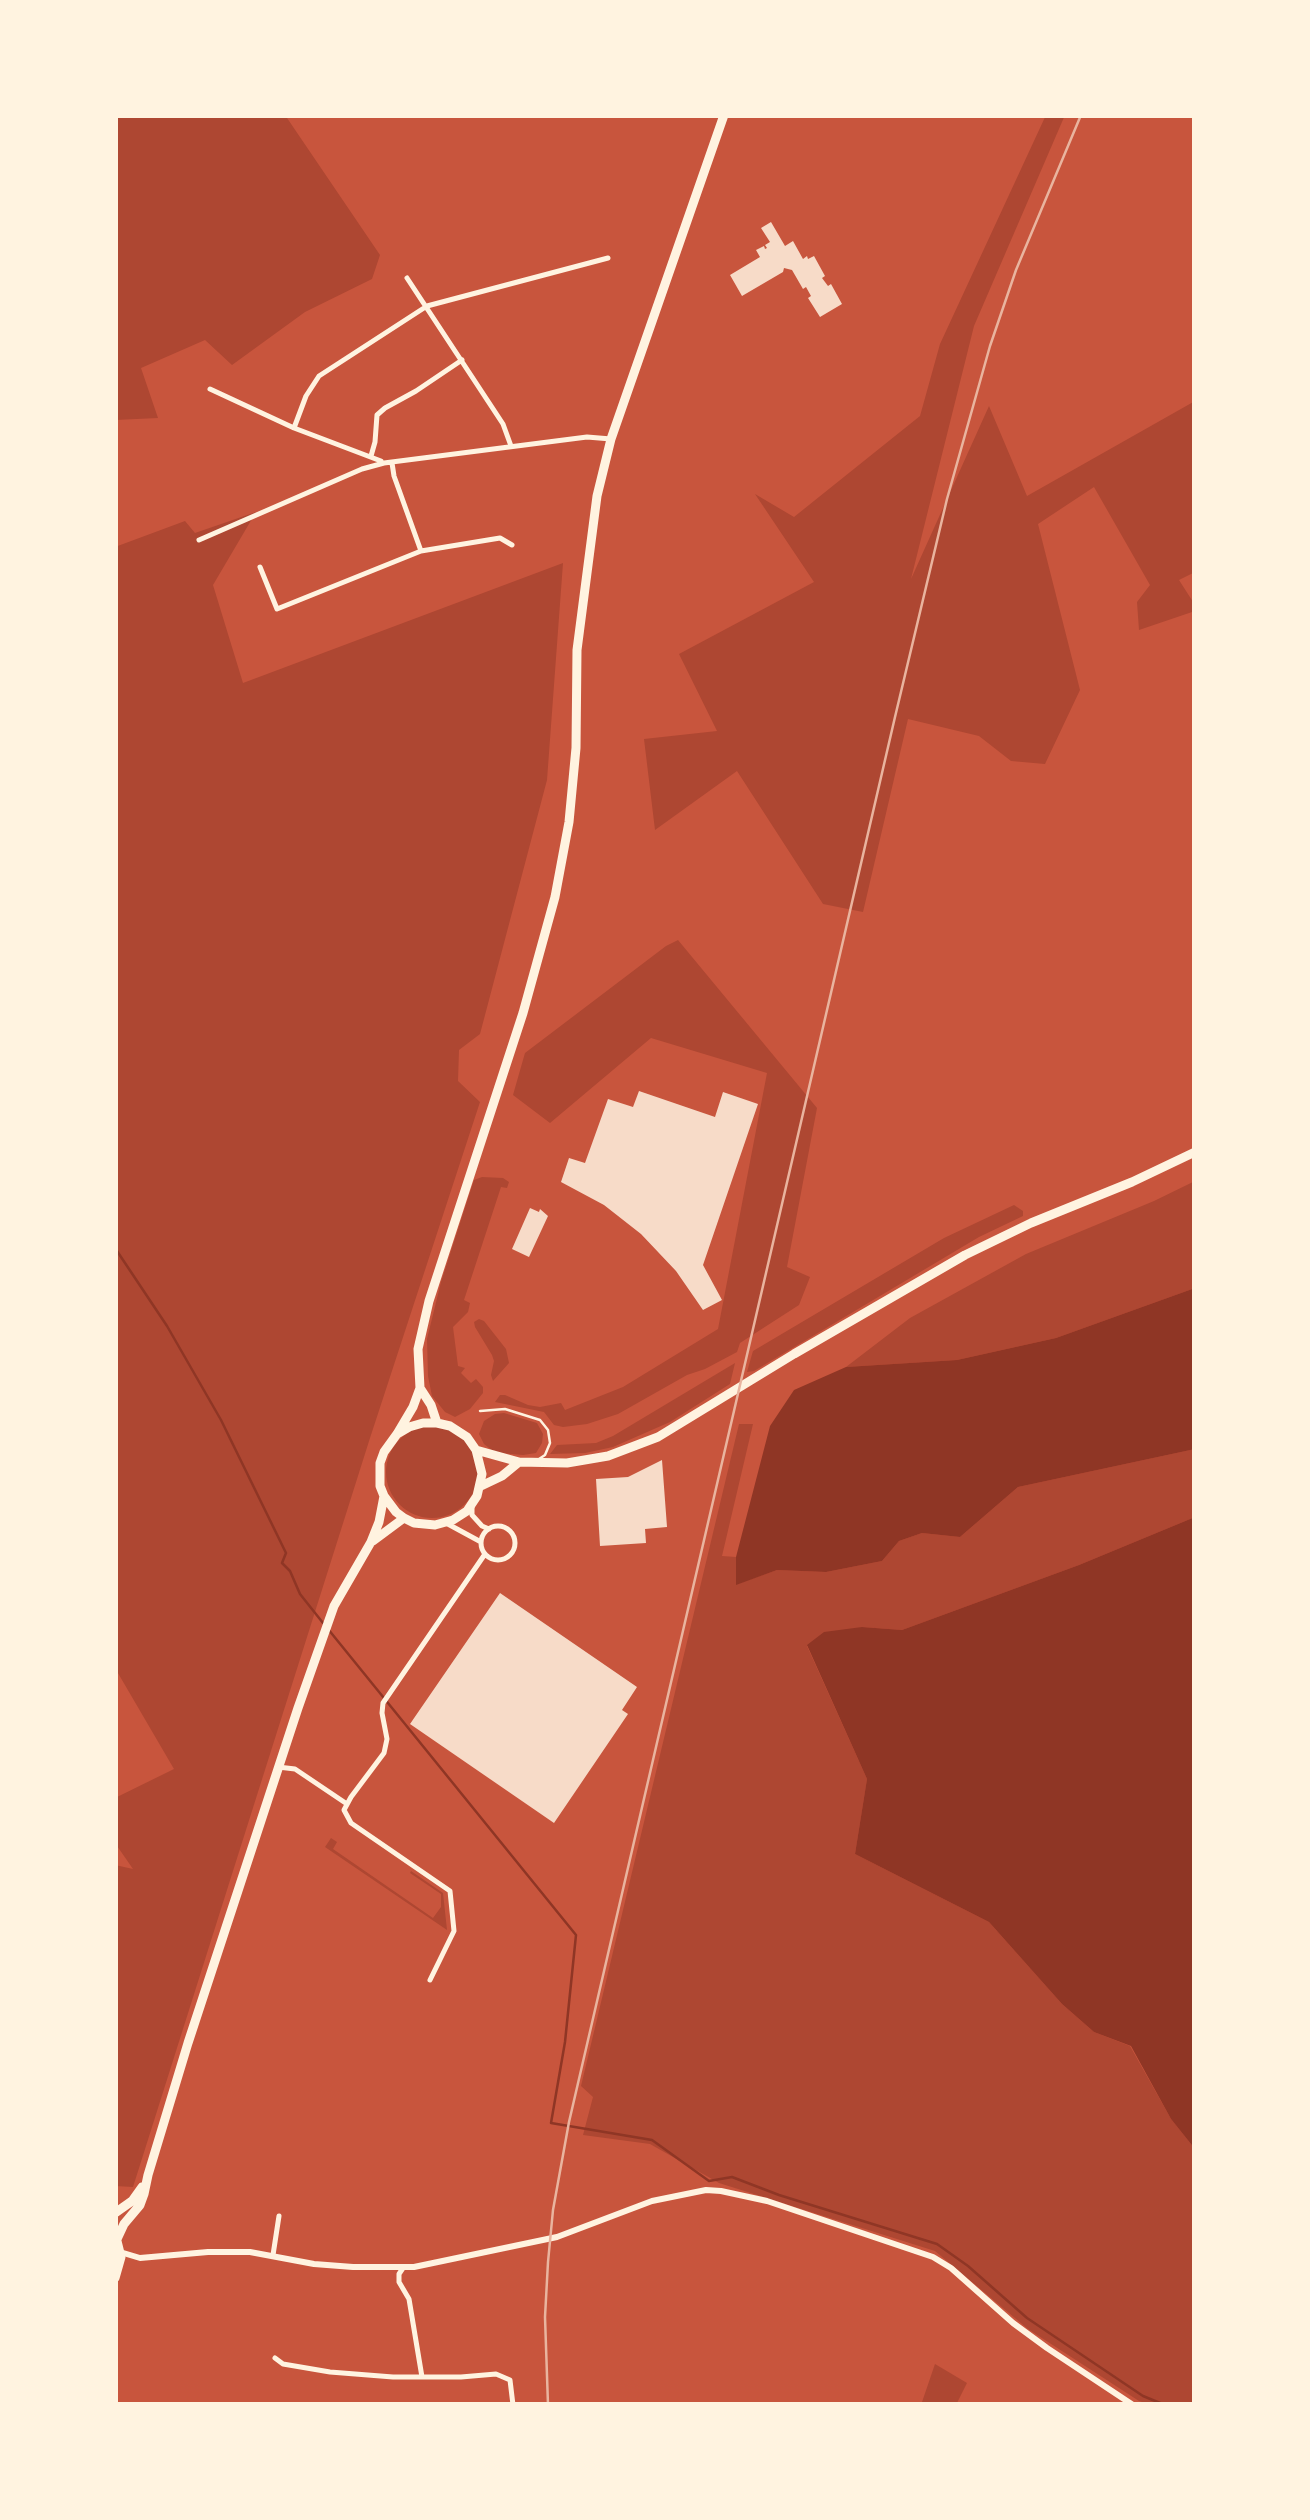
<!DOCTYPE html>
<style>
body{margin:0}
#map{position:relative;width:1310px;height:2520px;overflow:hidden;background:#c8553d;font-family:Poppins,sans-serif}
canvas{display:block}
.frame{position:absolute;inset:0;border:118px solid #fff3e0;pointer-events:none}
</style>
<div id="map">
<canvas width="1310" height="2520"></canvas>
<div class="frame"></div>
</div>
<script>
const ctx = document.querySelector('canvas').getContext('2d');
ctx.lineJoin = 'round';
function fill(path, color) {
  ctx.fillStyle = color;
  ctx.fill(path, 'evenodd');
}
function shape(rows) {
  const path = new Path2D();
  for (const r of rows) {
    if (r.length === 3) {
      path.moveTo(r[0] + r[2], r[1]);
      path.arc(r[0], r[1], r[2], 0, 2 * Math.PI);
      continue;
    }
    path.moveTo(r[0], r[1]);
    for (let i = 2; i < r.length; i += 2) path.lineTo(r[i], r[i + 1]);
  }
  return path;
}
function strokePath(path, color, width, dash) {
  ctx.strokeStyle = color;
  ctx.lineWidth = width;
  ctx.lineCap = dash ? 'butt' : 'round';
  ctx.setLineDash(dash || []);
  ctx.stroke(path);
}
const green = shape([
 [115,115,285,115,380,255,372,279,305,312,232,365,205,340,141,368,158,418,115,420],
 [1046,115,1065,115,974,326,911,579,989,406,1027,496,1195,401,1195,572,1179,580,1195,605,1195,611,1139,630,1137,602,1150,585,1094,487,1038,524,1080,690,1045,764,1011,761,979,736,908,719,863,912,823,904,737,771,655,830,644,739,717,731,679,654,814,582,755,494,794,517,920,416,940,344],
 [256,512,213,585,243,683,563,563,547,780,480,1034,459,1050,458,1081,480,1102,370,1438,133,2187,115,2186,115,1865,133,1869,115,1843,115,1798,174,1769,115,1668,115,547,185,521,195,533],
 [678,940,817,1108,787,1267,810,1277,799,1305,740,1343,737,1352,705,1369,687,1375,618,1414,587,1424,563,1427,554,1425,544,1412,495,1402,500,1395,505,1395,528,1405,540,1407,561,1403,565,1410,623,1387,718,1329,767,1073,651,1038,550,1123,513,1095,525,1053,666,946],
 [482,1177,503,1178,509,1182,507,1188,501,1187,464,1300,470,1303,468,1312,453,1327,458,1366,465,1368,461,1373,471,1383,476,1379,483,1387,483,1393,470,1409,455,1417,445,1412,432,1396,428,1376,427,1339,441,1282,474,1180],
 [1195,1181,1195,1288,1056,1338,957,1360,846,1367,910,1318,1026,1254,1154,1201],
 [1014,1205,1023,1211,1023,1216,979,1237,754,1371,747,1372,753,1351,944,1238],
 [479,1319,484,1321,506,1349,509,1363,493,1381,491,1375,494,1361,492,1355,475,1327,474,1322],
 [735,1363,730,1384,670,1422,613,1447,585,1453,550,1454,557,1445,596,1443,613,1436],
 [504,1413,537,1423,543,1434,542,1443,536,1453,523,1455,501,1453,493,1451,484,1444,479,1434,484,1421,495,1414],
 [739,1424,753,1424,722,1556,736,1557,737,1584,777,1570,826,1572,882,1561,899,1541,922,1533,960,1537,1018,1487,1195,1449,1195,1517,1079,1565,902,1630,862,1627,807,1646,867,1779,855,1854,989,1922,1062,2004,1094,2032,1130,2046,1171,2119,1195,2149,1195,2405,1151,2405,1139,2401,1028,2329,935,2251,719,2183,650,2144,583,2135,593,2097,581,2086],
 [432,1472,46],
 [331,1838,337,1842,333,1849,433,1918,441,1907,441,1894,410,1873,411,1871,443,1893,447,1930,325,1847],
 [935,2364,967,2383,956,2405,921,2405]
]);
const water = shape([
 [1195,1288,1195,1449,1018,1487,960,1537,922,1533,899,1541,882,1561,826,1572,777,1570,736,1585,736,1557,770,1426,794,1390,846,1367,957,1360,1056,1338],
 [1195,1517,1195,2149,1171,2119,1131,2046,1094,2032,1062,2004,989,1922,855,1854,867,1779,807,1645,824,1632,862,1627,902,1630,1079,1565]
]);
const stream = shape([
 [115,1248,167,1326,221,1420,286,1553,282,1563,290,1571,300,1594,323,1623],
 [328,1629,576,1935,565,2042,551,2123,652,2140,709,2181,732,2177,779,2195,937,2244,968,2266,1027,2318,1143,2396,1165,2405]
]);
const building = shape([
 [771,222,785,246,793,241,803,259,807,256,808,259,814,256,825,276,822,278,828,286,831,284,842,304,820,317,808,298,811,296,806,287,803,289,792,270,784,268,783,272,742,296,730,275,760,257,756,250,764,246,765,249,767,248,765,245,770,242,761,228],
 [639,1091,715,1117,723,1092,758,1104,703,1265,722,1300,703,1310,676,1271,641,1234,604,1205,561,1182,569,1158,585,1163,608,1099,633,1107],
 [530,1208,539,1212,540,1209,548,1216,529,1257,512,1249],
 [662,1460,667,1527,645,1529,646,1543,600,1546,596,1479,628,1477],
 [500,1593,637,1687,622,1710,628,1714,554,1823,410,1724]
]);
const service = shape([
 [480,1411,505,1409,540,1420,548,1430,550,1443,545,1455,539,1459]
]);
const minor = shape([
 [407,278,503,424,511,446],
 [210,389,294,428,381,461],
 [294,428,306,396,319,376,427,306,608,258],
 [371,456,375,442,377,415,385,408,416,391,462,360],
 [392,463,394,476,421,551,500,538,512,545],
 [199,540,362,469,384,463,587,437,611,439],
 [260,567,277,609,421,551],
 [472,1505,472,1515,482,1526,489,1529],
 [446,1523,481,1542],
 [498,1543,17],
 [278,1767,295,1769,347,1804],
 [430,1980,454,1931,450,1891,351,1823,344,1810,351,1797,384,1753,387,1739,382,1713,383,1703,485,1554],
 [273,2255,279,2216],
 [403,2268,399,2274,399,2282,409,2299,422,2377],
 [275,2358,283,2364,330,2372,393,2377,461,2377,496,2374,510,2380,513,2405]
]);
const tertiary = shape([
 [120,2252,140,2258,208,2252,250,2252,314,2264,353,2267,414,2267,557,2237,652,2201,706,2190,721,2191,767,2201,933,2257,951,2268,1013,2323,1047,2348,1133,2405]
]);
const primary = shape([
 [420,1388,431,1405,437,1423],
 [397,1434,409,1427,423,1423,437,1423,450,1426,467,1437,476,1450,482,1474,477,1496,467,1511,453,1520,435,1525,414,1523,404,1518,396,1512,384,1496,380,1486,380,1463,384,1452,397,1434,413,1407,420,1388,418,1349,429,1301,523,1013,555,897,569,822,576,748,577,650,597,496,611,439,724,115],
 [476,1450,519,1462,567,1463,608,1456,658,1437,794,1354,965,1255,1031,1223,1132,1182,1195,1152],
 [481,1486,502,1476,519,1462],
 [373,1541,404,1518],
 [115,2213,132,2201,142,2187],
 [117,2239,124,2224,140,2205,144,2194,148,2175,188,2043,298,1708,334,1606,371,1542,379,1522,384,1496],
 [115,2278,121,2257,116,2237]
]);
const rail = shape([
 [548,2405,545,2317,548,2262,553,2210,569,2122,895,717,947,499,990,346,1016,270,1081,115]
]);
fill(green, '#ae4732');
fill(water, '#8f3625');
strokePath(stream, '#8f3625', 2.5);
fill(building, '#f7dbc8');
strokePath(service, '#fff3e0', 2.5);
strokePath(minor, '#fff3e0', 5);
strokePath(tertiary, '#fff3e0', 6);
strokePath(primary, '#fff3e0', 9);
strokePath(rail, '#e9b49f', 2.5);
</script>
